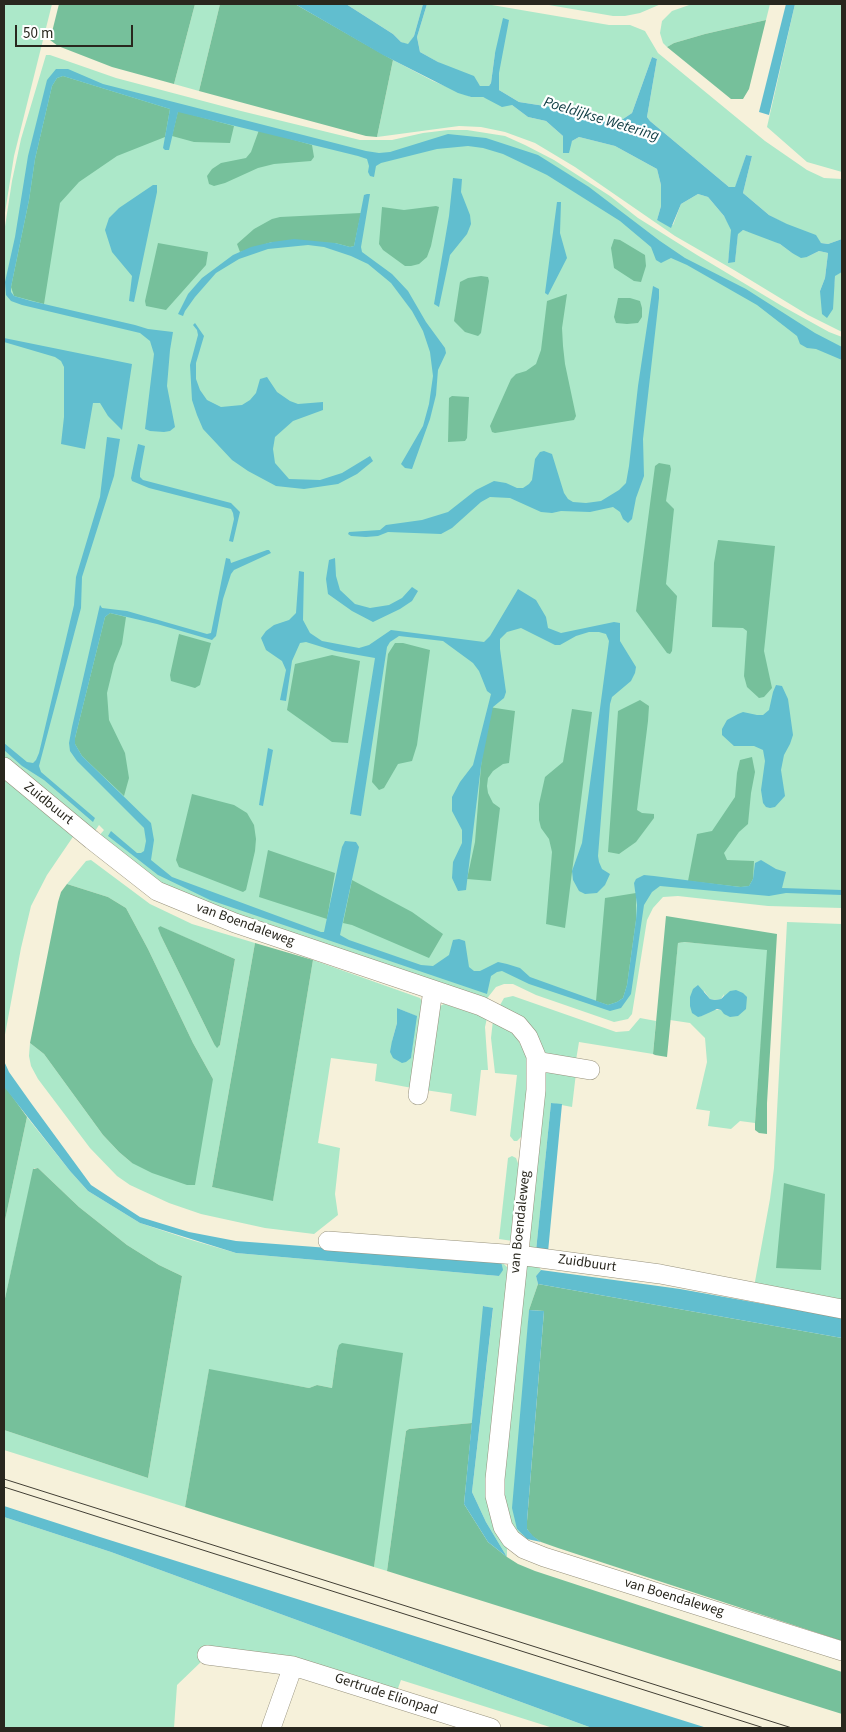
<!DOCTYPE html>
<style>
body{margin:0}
#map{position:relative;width:846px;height:1732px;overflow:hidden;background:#f6f1da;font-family:"Source Sans 3",sans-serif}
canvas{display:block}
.frame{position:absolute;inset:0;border:5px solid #29271e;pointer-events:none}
.scale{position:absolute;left:15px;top:25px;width:118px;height:22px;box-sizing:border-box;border:2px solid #29271e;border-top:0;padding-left:6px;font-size:15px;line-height:18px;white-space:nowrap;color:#29271e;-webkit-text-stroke:4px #fff;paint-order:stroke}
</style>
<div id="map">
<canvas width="846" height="1732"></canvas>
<div class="frame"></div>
<div class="scale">50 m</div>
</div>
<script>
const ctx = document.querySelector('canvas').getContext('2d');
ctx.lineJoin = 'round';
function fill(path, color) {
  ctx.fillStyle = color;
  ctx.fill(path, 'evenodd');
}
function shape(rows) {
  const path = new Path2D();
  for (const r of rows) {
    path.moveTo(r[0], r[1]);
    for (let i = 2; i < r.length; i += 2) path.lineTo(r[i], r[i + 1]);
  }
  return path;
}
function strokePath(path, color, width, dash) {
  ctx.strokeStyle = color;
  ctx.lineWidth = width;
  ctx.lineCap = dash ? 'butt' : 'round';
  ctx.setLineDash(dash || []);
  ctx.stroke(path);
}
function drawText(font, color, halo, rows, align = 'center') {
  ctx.font = font + ' "Source Sans 3",sans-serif';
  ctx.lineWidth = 4.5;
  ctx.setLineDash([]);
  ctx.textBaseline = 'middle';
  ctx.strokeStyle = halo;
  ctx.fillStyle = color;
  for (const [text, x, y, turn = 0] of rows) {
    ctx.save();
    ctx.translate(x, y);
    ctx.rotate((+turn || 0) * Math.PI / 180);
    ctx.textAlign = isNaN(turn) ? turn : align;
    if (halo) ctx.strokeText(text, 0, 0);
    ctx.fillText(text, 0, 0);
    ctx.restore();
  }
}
const green = shape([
 [4,4,52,4,14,156,4,219],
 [195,4,220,4,199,91,174,84],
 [346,4,423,4,414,36,408,45,401,42,393,34],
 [427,4,486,4,609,25,630,25,645,31,658,53,765,141,807,170,824,178,842,179,842,239,828,244,821,243,769,215,743,193,752,156,746,155,735,188,729,187,650,121,647,117,657,59,652,57,632,113,620,121,606,122,598,118,564,109,519,102,499,90,499,73,495,53,491,83,489,86,480,86,420,52,417,37],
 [543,4,661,4,640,13,625,16,613,16],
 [692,4,770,4,766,20,705,34,674,43,667,47,663,43,660,33,662,21,672,11],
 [795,4,842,4,842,172,807,162,767,127],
 [46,55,50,55,116,78,241,111,360,140,392,140,423,133,448,130,467,130,505,136,525,145,554,160,610,196,638,218,697,255,782,306,829,332,842,337,842,908,768,906,678,896,663,897,653,908,647,920,632,1014,628,1019,614,1022,536,995,513,984,504,984,496,987,485,1001,167,889,98,837,104,830,99,825,95,831,81,825,47,875,31,906,21,948,4,1040,4,233,12,181,21,139],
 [393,60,433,81,471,97,483,97,512,105,528,117,546,121,563,136,563,153,572,141,579,137,615,146,657,169,661,185,661,206,657,220,673,225,681,204,698,194,708,197,724,216,732,230,728,262,735,261,738,233,743,230,769,238,780,244,792,253,807,257,819,251,828,253,825,278,820,291,834,286,835,275,842,272,842,332,808,315,734,270,675,236,575,167,535,143,505,132,481,127,459,126,377,137],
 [91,860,150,904,192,924,255,943,212,1187,273,1200,313,960,420,998,424,1005,412,1088,375,1081,377,1064,331,1058,318,1143,340,1148,335,1194,338,1215,314,1234,265,1228,201,1214,169,1203,130,1185,117,1176,90,1148,38,1079,31,1066,29,1056,30,1043,44,1054,103,1135,119,1152,132,1163,213,1079,193,1043,148,949,126,908,108,897,67,884,86,861],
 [159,926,235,959,220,1045,218,1047,214,1044,161,936],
 [397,1008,416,1016,411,1057,392,1041,397,1023],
 [787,922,842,924,842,1303,754,1287,770,1199,774,1168],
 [683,942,767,949,768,953,755,1123,740,1121,731,1129,708,1126,710,1111,696,1109,707,1062,705,1038,690,1023,670,1020,678,943],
 [704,991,710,999,715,1000,721,999,724,994,721,1010,713,1010,702,1016],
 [513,996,616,1032,629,1031,640,1018,656,1021,653,1054,579,1042,576,1060,556,1057,544,1052,499,1007,504,998],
 [444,1004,487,1018,485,1027,488,1070,481,1070,476,1116,450,1111,452,1094,425,1090,438,1007],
 [493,1020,506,1027,517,1038,525,1053,529,1068,522,1136,517,1141,514,1141,510,1136,517,1075,495,1073,491,1038],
 [550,1069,576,1073,572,1107,551,1103,536,1251,531,1250,528,1238,545,1074],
 [27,1117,70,1171,88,1191,140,1223,188,1239,236,1253,499,1276,502,1270,501,1261,510,1270,488,1484,507,1540,507,1557,486,1522,472,1492,493,1309,484,1306,472,1423,409,1429,406,1431,387,1571,374,1567,378,1533,337,1351,332,1388,317,1385,309,1388,209,1370,185,1507,4,1450,4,1430,148,1478,182,1276,159,1265,127,1245,79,1207,38,1168,34,1168,4,1303,4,1225],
 [512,1156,516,1158,519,1166,513,1241,499,1239,508,1158],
 [529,1265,539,1267,541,1270,536,1276,538,1284,529,1310,517,1529,527,1539,517,1537,501,1500,525,1268],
 [4,1517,111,1552,592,1728,553,1728,401,1680,397,1691,203,1660,177,1685,174,1728,4,1728]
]);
const forest = shape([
 [59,4,195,4,174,84,112,67,58,46,50,40],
 [220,4,295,4,393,60,377,137,366,136,199,91],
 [766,20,749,89,743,99,731,99,667,47,674,43,705,34],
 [63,76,170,109,165,137,117,156,79,182,60,203,44,304,14,296,11,287,29,200,35,159,52,86,57,78],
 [178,111,234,126,230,143,194,142,172,136],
 [259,130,312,145,314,157,311,161,274,164,258,168,225,183,214,186,209,184,207,176,212,169,221,163,246,158,251,152],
 [436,206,439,207,431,246,427,257,419,264,411,266,405,266,383,250,379,244,382,207,404,210],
 [361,213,354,246,350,247,335,243,272,242,240,252,237,244,254,229,272,219,280,217],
 [614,239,620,240,645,255,646,266,641,282,634,281,614,268,611,248],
 [158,243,208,252,206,265,166,310,146,306,145,301],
 [481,276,488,277,489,281,481,333,478,336,465,332,454,321,460,282,468,278],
 [567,294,562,328,563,346,565,364,576,416,574,420,495,433,492,432,490,426,511,379,516,374,526,371,536,364,541,350,547,301],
 [618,298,630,298,640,301,642,308,642,317,638,323,627,324,616,323,614,317],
 [452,396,469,397,467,438,465,441,448,442,449,398],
 [659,463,670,465,671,469,666,501,674,509,666,584,677,596,672,651,670,654,667,653,636,611,655,466],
 [718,540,775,546,764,651,772,688,764,697,759,698,747,687,744,676,747,631,743,628,712,627,714,563],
 [110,613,126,617,122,644,114,664,107,693,109,720,125,753,129,778,124,796,82,756,75,744,75,738,105,617],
 [179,634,211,643,200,685,195,688,171,681,170,675],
 [395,643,403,643,430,650,417,745,412,761,398,764,384,788,379,790,372,782,388,654],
 [332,655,360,661,348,743,332,742,287,710,295,664],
 [640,700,649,706,648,721,637,810,642,813,654,814,654,818,636,842,619,854,608,852,618,711],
 [489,707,515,711,509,763,503,764,493,771,488,778,487,786,488,793,493,803,500,808,491,881,467,879,475,842,481,766],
 [572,709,592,712,565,928,546,924,552,852,549,839,541,828,539,820,539,804,545,777,563,762],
 [752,757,755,772,751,793,748,824,739,832,724,853,727,860,754,861,753,879,749,886,741,887,688,881,697,834,712,831,735,797,737,773,740,760],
 [192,794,234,805,247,813,254,825,256,839,255,851,246,890,243,892,179,867,176,860],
 [268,850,335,873,327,919,259,897],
 [352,880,412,912,443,934,429,958,352,925,343,923],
 [67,884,108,897,126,908,148,949,193,1043,213,1079,195,1185,187,1185,152,1173,132,1163,119,1152,103,1135,44,1054,30,1043,58,902,61,892],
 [636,893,636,920,627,985,623,998,617,1002,608,1005,596,1001,605,898],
 [666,916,777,934,767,1103,767,1134,759,1133,755,1130,755,1123,767,950,684,942,678,943,667,1057,655,1055,653,1054],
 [160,926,235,959,220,1045,217,1048,214,1044,161,936,158,928],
 [255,943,313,960,273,1201,212,1187],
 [4,1085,27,1117,4,1225],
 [38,1168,79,1207,127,1245,159,1265,182,1276,148,1478,4,1430,4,1303,33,1169],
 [784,1183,825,1194,821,1270,776,1268],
 [538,1284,842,1338,842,1641,558,1548,541,1542,532,1536,527,1529,527,1521,544,1311,529,1310],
 [342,1343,403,1353,374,1567,185,1507,209,1369,309,1388,317,1385,332,1388,337,1351,339,1345],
 [472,1423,464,1504,488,1542,507,1557,518,1564,535,1571,842,1672,842,1714,387,1571,406,1431,409,1429]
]);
const water = shape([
 [295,4,346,4,393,34,401,42,408,44,414,36,423,4,427,4,417,37,420,52,438,62,474,76,480,86,489,86,491,83,495,53,503,18,509,20,499,73,499,90,519,102,564,109,598,118,606,122,620,121,632,113,652,57,657,59,647,117,650,121,729,187,735,187,746,155,752,156,743,193,769,215,787,224,816,235,821,243,828,244,842,239,842,272,835,276,833,309,827,318,822,314,820,291,825,278,828,253,819,251,807,257,801,258,792,253,780,244,743,230,738,234,735,262,728,263,731,230,724,216,708,197,698,194,681,204,671,228,657,220,661,206,661,185,657,169,615,146,579,137,572,141,569,153,563,153,563,136,546,121,528,117,512,105,502,107,483,97,471,97,458,93,383,55],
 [786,4,795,4,769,115,759,112],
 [56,69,68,69,103,84,366,151,379,153,390,152,448,134,486,138,538,155,589,187,660,241,685,258,746,289,815,333,842,347,842,360,816,349,807,348,800,344,797,336,757,305,687,265,671,258,661,263,656,260,651,247,620,221,547,175,503,154,483,148,468,146,437,149,381,163,376,166,374,177,370,176,368,172,369,166,367,159,358,156,178,112,169,150,165,150,163,148,170,109,63,76,57,78,52,86,35,159,29,200,11,287,11,292,14,296,31,301,135,325,148,329,173,332,170,350,167,386,175,427,170,431,164,432,150,431,145,429,154,354,150,341,140,333,22,305,11,301,6,295,5,282,15,237,28,156,47,80],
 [453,178,462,179,461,192,470,215,471,224,467,234,450,255,439,307,434,304,449,216],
 [153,185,157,185,157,192,134,302,129,301,132,276,112,252,105,230,109,218,119,208],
 [367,194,370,194,361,247,362,252,392,274,408,291,426,322,445,348,446,353,438,370,436,395,430,419,412,469,405,468,401,464,423,426,429,404,433,376,430,352,423,331,412,311,391,283,368,264,351,256,324,247,308,245,268,249,239,259,216,273,195,297,185,311,183,316,178,314,188,294,202,278,233,255,251,247,272,242,294,239,335,243,350,247,354,246,364,195],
 [557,202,561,202,560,233,567,258,548,295,545,293],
 [653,286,659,289,659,298,643,439,644,476,636,498,632,519,628,523,623,519,620,512,613,507,590,512,561,511,552,513,541,512,510,498,490,497,481,502,452,528,441,534,388,532,378,536,366,537,351,536,348,534,349,532,380,530,386,525,422,520,448,512,476,490,494,481,506,483,517,488,523,488,529,484,532,480,535,459,540,452,544,451,552,454,564,493,568,499,573,502,586,503,601,501,619,490,626,483,629,466,638,386],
 [195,323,204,336,196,363,196,379,200,390,207,400,221,407,242,405,250,400,256,393,260,379,267,377,277,392,290,401,298,404,323,402,323,410,293,421,275,437,273,449,275,463,289,479,320,480,342,473,370,456,373,461,357,474,338,484,304,489,276,486,248,471,232,460,203,429,197,415,192,400,190,365,198,335,197,330,193,325],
 [4,338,132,364,122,430,108,416,100,403,93,403,85,449,61,444,64,417,64,367,61,361,55,357,4,342],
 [107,437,120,439,114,476,82,577,81,608,39,766,41,772,95,818,93,822,44,780,22,766,4,750,4,743,27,762,33,763,36,760,39,753,74,605,76,577,100,497],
 [138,444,145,446,140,473,140,477,143,480,231,503,240,512,233,542,229,541,234,519,233,513,231,509,149,488,132,481,131,478],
 [267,550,269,550,271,553,234,570,231,574,223,599,216,636,212,640,157,624,110,613,105,617,75,738,75,744,82,756,151,823,154,840,151,860,172,877,321,932,324,932,342,847,345,841,356,842,359,847,340,935,349,940,421,965,433,966,449,955,453,940,459,939,465,941,469,967,474,971,480,971,498,962,507,964,520,968,530,977,608,1005,617,1002,623,998,627,985,636,920,637,905,634,883,636,879,644,875,654,876,740,887,749,886,753,879,755,863,761,860,776,869,786,872,782,888,842,890,842,895,786,893,769,896,660,886,652,892,644,905,631,994,621,1008,610,1011,529,984,502,971,497,972,491,976,487,994,210,900,158,875,108,836,111,831,137,853,141,853,144,851,146,841,144,828,77,761,70,751,69,743,72,727,99,609,100,605,102,608,127,611,207,634,211,633,226,558,230,559,231,563],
 [335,558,336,576,340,590,355,604,370,608,389,605,402,598,412,587,418,591,412,601,400,609,373,622,352,611,328,594,326,579,329,560],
 [299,571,304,572,303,620,310,633,322,641,359,648,369,645,391,630,484,642,490,636,518,589,536,600,546,617,548,628,561,633,614,622,620,623,620,641,636,667,635,673,631,681,612,697,610,704,598,856,599,862,602,869,610,874,605,885,597,893,585,894,579,891,573,880,572,871,582,843,609,641,606,634,599,632,589,632,576,636,560,645,555,645,521,628,507,632,500,639,500,649,506,692,504,698,493,707,481,766,466,890,458,891,452,878,453,862,462,843,462,830,452,811,452,797,460,782,473,765,491,694,487,691,479,671,473,663,443,641,399,636,390,642,387,647,361,816,350,814,375,658,335,651,306,642,300,643,292,661,286,701,280,700,286,670,282,661,266,650,261,638,266,631,274,625,289,620,296,613],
 [776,685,782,686,788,699,793,735,790,744,784,755,781,770,785,796,775,807,770,808,766,807,763,803,761,790,765,761,763,750,754,746,734,746,722,735,722,729,727,720,738,714,743,712,757,715,763,715,769,710,773,692],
 [268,748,273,750,263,806,259,805],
 [698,985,710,999,715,1000,721,999,730,991,736,990,743,993,747,997,746,1009,738,1016,730,1017,724,1014,721,1010,717,1009,702,1016,698,1017,692,1013,690,1006,690,997,693,989],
 [397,1008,417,1016,411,1058,406,1062,402,1063,393,1058,390,1052,392,1041,397,1023],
 [4,1061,9,1072,31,1103,91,1185,140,1217,189,1232,236,1241,501,1261,503,1270,499,1276,236,1253,140,1223,88,1191,70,1171,5,1088,4,1085],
 [551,1103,562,1104,548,1252,536,1251],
 [541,1270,680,1289,842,1318,842,1338,538,1284,536,1276],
 [483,1306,493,1308,472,1492,486,1522,507,1557,488,1542,464,1504],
 [529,1310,544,1311,527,1521,527,1529,533,1536,541,1542,527,1539,517,1529,512,1508],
 [4,1506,100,1537,707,1728,592,1728,111,1552,4,1517]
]);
const minor = shape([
 [4,767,92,840,157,891,235,923,481,1006,518,1025,528,1037,536,1056,536,1090,495,1479,495,1496,503,1527,511,1539,524,1549,544,1557,842,1651],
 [536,1061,590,1070],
 [418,1095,433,990],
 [328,1241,518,1255,660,1274,842,1309],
 [207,1655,293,1666,491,1728],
 [271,1728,293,1666]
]);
const tram = shape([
 [4,1479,792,1728],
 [4,1487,764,1728]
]);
const streetNames = [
 ["Zuidbuurt",48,804,39],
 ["van Boendaleweg",245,925,20],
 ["van Boendaleweg",521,1222,-84],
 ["Zuidbuurt",587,1264,8],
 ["van Boendaleweg",674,1598,17],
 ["Gertrude Elionpad",386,1695,18]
];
const waterNames = [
 ["Poeldijkse Wetering",601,120,17]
];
fill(green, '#ace8c9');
fill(forest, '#76c09b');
fill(water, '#61becf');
strokePath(minor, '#97927d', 20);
strokePath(minor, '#fff', 19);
strokePath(tram, '#413e34', 1);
drawText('14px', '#29271e', '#fff', streetNames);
drawText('italic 15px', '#144047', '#fff', waterNames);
</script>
